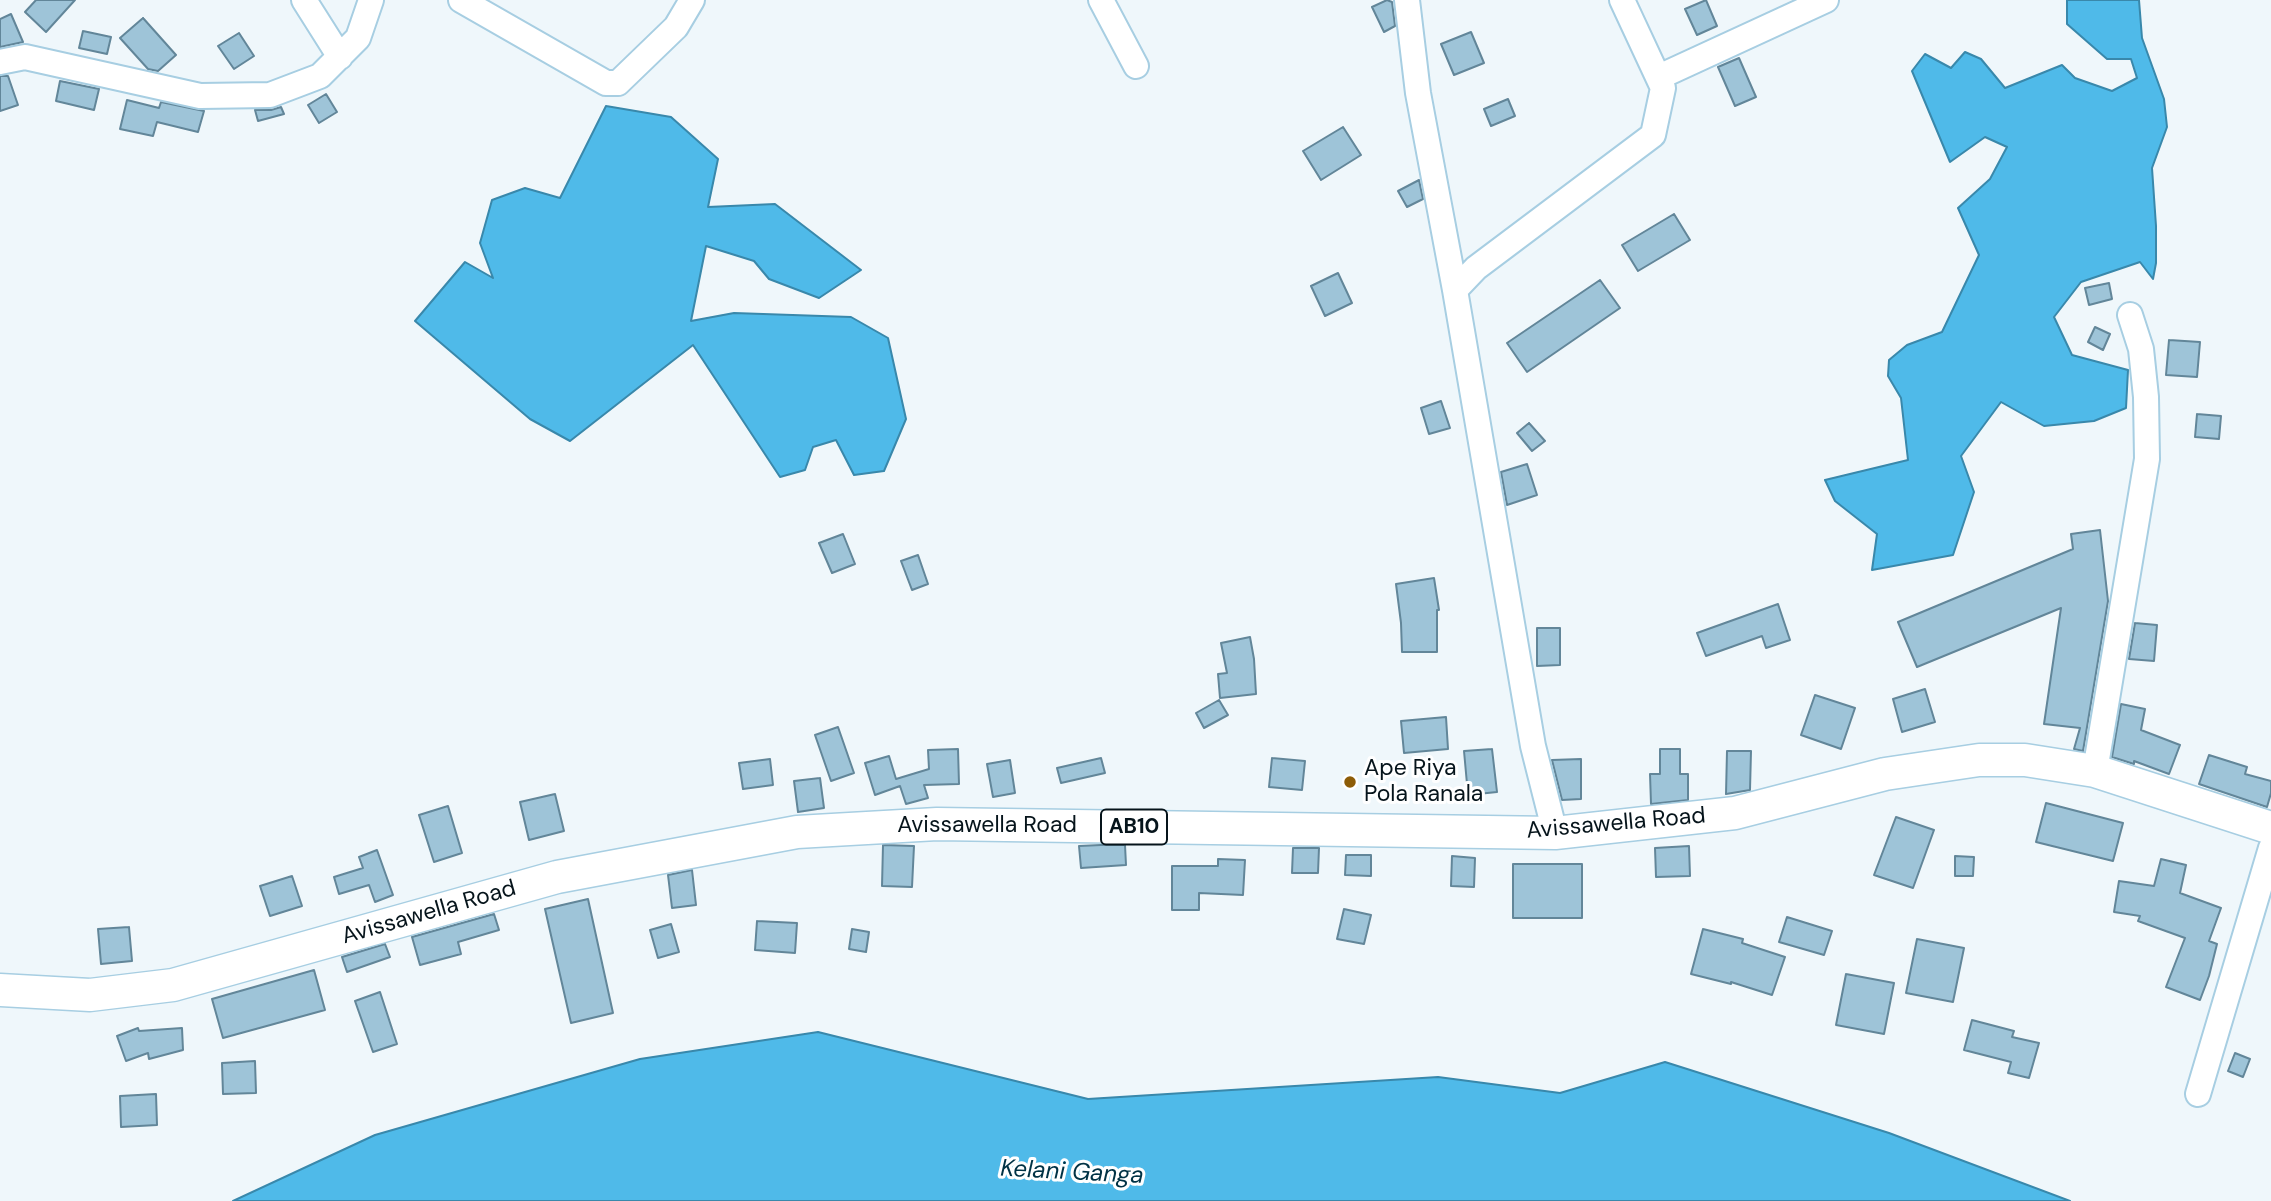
<!DOCTYPE html>
<style>
body{margin:0}
canvas{display:block;background:#eff7fb}
</style>
<canvas width="2271" height="1201"></canvas>
<script>
const ctx = document.querySelector('canvas').getContext('2d');
ctx.lineJoin = 'round';
function fill(path, color) {
  ctx.fillStyle = color;
  ctx.fill(path, 'evenodd');
}
function shape(rows) {
  const path = new Path2D();
  for (const r of rows) {
    path.moveTo(r[0], r[1]);
    for (let i = 2; i < r.length; i += 2) path.lineTo(r[i], r[i + 1]);
  }
  return path;
}
function strokePath(path, color, width, dash) {
  ctx.strokeStyle = color;
  ctx.lineWidth = width;
  ctx.lineCap = dash ? 'butt' : 'round';
  ctx.setLineDash(dash || []);
  ctx.stroke(path);
}
function drawText(font, color, halo, rows, align = 'center') {
  ctx.font = font + ' "DM Sans",sans-serif';
  ctx.lineWidth = 6;
  ctx.setLineDash([]);
  ctx.textBaseline = 'middle';
  ctx.strokeStyle = halo;
  ctx.fillStyle = color;
  for (const [text, x, y, turn = 0] of rows) {
    ctx.save();
    ctx.translate(x, y);
    ctx.rotate((+turn || 0) * Math.PI / 180);
    ctx.textAlign = isNaN(turn) ? turn : align;
    if (halo) ctx.strokeText(text, 0, 0);
    ctx.fillText(text, 0, 0);
    ctx.restore();
  }
}
const water = shape([
 [2067,0,2139,0,2142,38,2164,99,2167,127,2152,168,2156,226,2156,263,2153,279,2140,262,2081,282,2054,317,2072,355,2128,370,2126,408,2094,421,2044,426,2001,402,1961,456,1974,492,1953,555,1872,570,1877,534,1835,501,1825,480,1908,460,1901,398,1888,376,1889,360,1907,345,1942,332,1979,255,1958,208,1990,179,2007,147,1985,137,1950,162,1912,71,1925,54,1951,68,1965,52,1981,59,2005,88,2062,65,2075,78,2112,91,2137,78,2131,59,2107,59,2067,24,2067,0],
 [606,106,671,117,718,159,708,207,775,204,861,270,819,298,769,279,754,261,706,246,691,321,734,313,851,317,888,338,906,419,884,471,854,475,836,440,813,447,805,470,780,477,693,345,570,441,530,419,415,321,465,262,493,278,480,243,492,200,525,188,560,198,606,106],
 [818,1032,1088,1099,1438,1077,1560,1093,1665,1062,1889,1133,2070,1201,233,1201,375,1135,640,1059,818,1032]
]);
const building = shape([
 [36,0,75,0,46,32,25,12,36,0],
 [1387,0,1392,2,1395,26,1384,32,1372,7,1387,0],
 [1706,0,1717,26,1697,35,1685,9,1706,0],
 [11,14,23,42,0,47,0,19,11,14],
 [143,18,176,55,158,71,148,69,120,38,143,18],
 [83,31,111,37,107,54,79,48,83,31],
 [1471,32,1484,63,1454,75,1441,44,1471,32],
 [239,33,254,56,234,69,218,46,239,33],
 [1739,58,1756,97,1735,106,1718,67,1739,58],
 [0,76,8,76,18,105,0,111,0,76],
 [60,81,99,89,94,110,56,101,60,81],
 [326,94,337,112,319,123,308,105,326,94],
 [1508,99,1515,116,1491,126,1484,109,1508,99],
 [127,100,159,108,161,102,204,111,198,132,157,122,153,136,120,129,127,100],
 [281,107,284,114,258,121,255,110,271,110,281,107],
 [1343,127,1361,155,1321,180,1303,151,1343,127],
 [1419,180,1423,199,1407,207,1398,191,1419,180],
 [1674,214,1690,240,1638,271,1622,245,1674,214],
 [1338,273,1352,303,1325,316,1311,286,1338,273],
 [1600,280,1620,308,1527,372,1507,343,1600,280],
 [2109,283,2112,299,2089,305,2085,288,2109,283],
 [2095,327,2110,334,2103,350,2088,342,2095,327],
 [2169,340,2200,342,2197,377,2166,375,2169,340],
 [1441,401,1450,428,1429,434,1421,408,1441,401],
 [2197,414,2221,416,2219,439,2195,437,2197,414],
 [1529,423,1545,441,1532,451,1517,433,1529,423],
 [1527,464,1537,495,1507,505,1501,472,1527,464],
 [2100,530,2108,601,2083,751,2074,749,2080,728,2044,724,2061,608,1917,667,1898,622,2073,549,2071,534,2100,530],
 [843,534,855,564,832,573,819,543,843,534],
 [918,555,928,584,912,590,901,561,918,555],
 [1434,578,1439,610,1437,610,1437,652,1402,652,1401,623,1396,584,1434,578],
 [1778,604,1790,640,1766,648,1762,636,1706,656,1697,633,1778,604],
 [2135,623,2157,625,2154,661,2129,659,2135,623],
 [1537,628,1560,628,1560,665,1537,666,1537,628],
 [1250,637,1254,659,1256,694,1220,698,1218,674,1227,673,1221,643,1250,637],
 [1925,689,1935,722,1902,732,1893,699,1925,689],
 [1815,695,1855,708,1841,749,1801,735,1815,695],
 [1219,700,1228,715,1204,728,1196,713,1219,700],
 [2121,704,2145,709,2141,730,2180,745,2169,774,2134,761,2134,764,2112,757,2121,704],
 [1446,717,1448,749,1404,753,1401,721,1446,717],
 [838,727,854,773,831,781,815,735,838,727],
 [958,749,959,784,924,785,928,798,906,804,900,786,875,795,865,763,889,756,896,779,929,769,928,750,958,749],
 [1492,749,1497,792,1468,795,1464,751,1492,749],
 [1660,749,1680,749,1680,774,1688,774,1688,800,1651,804,1650,774,1660,774,1660,749],
 [1727,751,1751,751,1750,790,1726,794,1727,751],
 [2209,755,2247,767,2245,774,2271,781,2271,793,2267,807,2199,784,2209,755],
 [1101,758,1105,773,1061,783,1057,768,1101,758],
 [1272,758,1305,761,1302,790,1269,787,1272,758],
 [770,759,773,785,743,789,739,763,770,759],
 [1581,759,1581,799,1562,800,1552,760,1581,759],
 [1010,760,1015,793,993,797,987,764,1010,760],
 [820,778,824,808,798,812,794,781,820,778],
 [555,794,564,831,529,840,520,802,555,794],
 [2046,803,2123,823,2113,861,2036,842,2046,803],
 [448,806,462,853,434,862,419,815,448,806],
 [1896,817,1934,830,1913,888,1874,875,1896,817],
 [883,845,914,846,912,887,882,886,883,845],
 [1101,845,1125,845,1126,865,1081,868,1079,846,1101,845],
 [1689,846,1690,876,1656,877,1655,848,1689,846],
 [1293,848,1319,848,1318,873,1292,873,1293,848],
 [377,850,393,895,375,902,369,885,339,894,334,877,363,868,359,857,377,850],
 [1346,855,1371,855,1371,876,1345,875,1346,855],
 [1452,856,1475,858,1474,887,1451,886,1452,856],
 [1955,856,1974,857,1973,876,1955,876,1955,856],
 [1218,859,1245,860,1243,895,1199,893,1199,910,1172,910,1172,866,1218,866,1218,859],
 [2161,859,2186,865,2180,893,2221,908,2209,941,2217,944,2209,976,2200,1000,2166,987,2185,938,2138,921,2140,916,2114,912,2119,881,2154,886,2161,859],
 [1513,864,1582,864,1582,918,1513,918,1513,864],
 [692,870,696,905,672,908,668,875,692,870],
 [292,876,302,906,270,916,260,886,292,876],
 [588,899,613,1013,571,1023,545,909,588,899],
 [1344,909,1371,915,1364,944,1337,939,1344,909],
 [494,914,499,930,458,942,461,954,420,965,412,937,494,914],
 [1787,917,1832,931,1824,955,1779,942,1787,917],
 [757,921,797,923,795,953,755,950,757,921],
 [671,924,679,952,658,958,650,930,671,924],
 [129,927,132,961,101,964,98,929,129,927],
 [852,929,869,932,866,952,849,949,852,929],
 [1703,929,1743,939,1742,943,1785,957,1772,995,1731,982,1731,984,1691,974,1703,929],
 [1917,939,1964,948,1953,1002,1906,993,1917,939],
 [385,944,390,957,347,972,342,957,385,944],
 [314,970,325,1010,223,1038,212,999,314,970],
 [1846,974,1894,983,1884,1034,1836,1025,1846,974],
 [380,992,397,1044,373,1052,355,1001,380,992],
 [1972,1020,2014,1031,2012,1037,2039,1043,2029,1078,2008,1073,2011,1062,1964,1050,1972,1020],
 [138,1028,139,1031,182,1028,183,1050,149,1059,148,1053,126,1061,117,1036,138,1028],
 [2235,1053,2250,1059,2243,1077,2228,1071,2235,1053],
 [255,1061,256,1093,223,1094,222,1063,255,1061],
 [156,1094,157,1125,121,1127,120,1096,156,1094]
]);
const minor = shape([
 [304,0,340,57],
 [461,0,606,83,618,83,676,27,692,0],
 [1101,0,1136,66],
 [1407,0,1418,93,1455,290,1533,746,1555,833],
 [0,62,25,57,200,96,270,95,320,76,358,38,371,0],
 [1659,77,1826,0],
 [1455,290,1476,268,1653,135,1663,88,1622,0],
 [2095,771,2147,459,2146,397,2141,349,2130,315],
 [2198,1094,2271,848]
]);
const major = shape([
 [0,990,90,995,173,985,557,877,797,832,937,824,1555,833,1735,813,1885,774,1979,760,2025,760,2095,771,2271,828]
]);
const markers = [
 [1350,782,7,"#8d5c07"]
];
const shields = [
 [1134,827,66]
];
const shieldNames = [
 ["AB10",1134,827]
];
const poiNames = [
 ["Ape Riya",1364,769],
 ["Pola Ranala",1364,795]
];
const streetNames = [
 ["Avissawella Road",1616,824,-5],
 ["Avissawella Road",987,826],
 ["Avissawella Road",429,913,-16]
];
const waterNames = [
 ["Kelani Ganga",1072,1173,3]
];
fill(water, '#4fbae9');
strokePath(water, '#3988ab', 2);
fill(building, '#9ec4d8');
strokePath(building, '#628699', 2);
strokePath(minor, '#a7cee2', 28);
strokePath(major, '#a7cee2', 35);
strokePath(minor, '#fff', 24);
strokePath(major, '#fff', 32);
for (const [x, y, r, color] of markers) {
  const dot = new Path2D();
  dot.arc(x, y, r, 0, 2 * Math.PI);
  ctx.fillStyle = color;
  ctx.fill(dot);
  strokePath(dot, '#fff', 2.5);
}
for (const [x, y, w] of shields) {
  const box = new Path2D();
  box.roundRect(x - w / 2, y - 17.5, w, 35, 5);
  ctx.fillStyle = '#fff';
  ctx.fill(box);
  strokePath(box, '#06141b', 2);
}
drawText('bold 21px', '#06141b', null, shieldNames);
drawText('23px', '#06141b', '#fff', poiNames, 'left');
drawText('23px', '#06141b', '#fff', streetNames);
drawText('italic 24px', '#003245', '#fff', waterNames);
</script>
